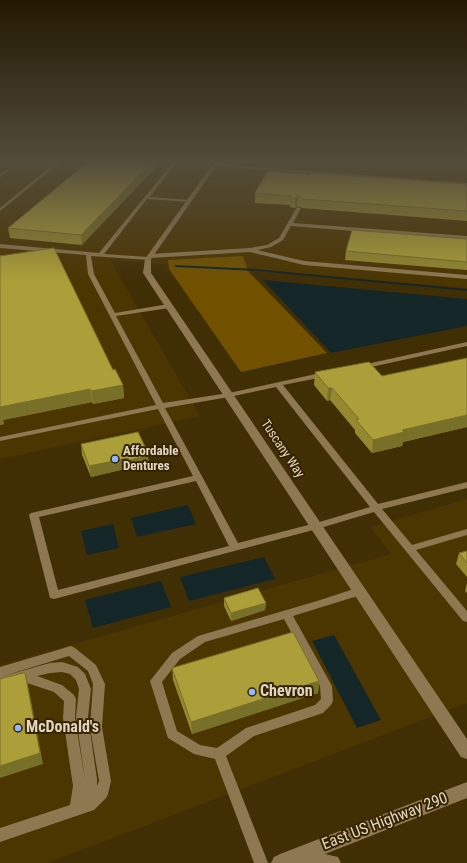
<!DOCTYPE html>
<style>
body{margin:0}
canvas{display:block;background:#402e05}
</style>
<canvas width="467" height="863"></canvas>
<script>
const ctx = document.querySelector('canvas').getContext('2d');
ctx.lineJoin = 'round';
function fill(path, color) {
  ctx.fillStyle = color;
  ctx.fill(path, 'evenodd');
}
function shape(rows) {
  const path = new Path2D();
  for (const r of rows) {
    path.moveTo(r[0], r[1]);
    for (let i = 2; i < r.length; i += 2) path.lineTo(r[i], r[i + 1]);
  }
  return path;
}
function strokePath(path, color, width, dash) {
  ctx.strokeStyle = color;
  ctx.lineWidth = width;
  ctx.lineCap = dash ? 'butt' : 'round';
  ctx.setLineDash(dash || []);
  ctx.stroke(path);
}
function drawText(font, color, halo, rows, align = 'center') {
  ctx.font = font + ' "Roboto Condensed",sans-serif';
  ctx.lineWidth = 4;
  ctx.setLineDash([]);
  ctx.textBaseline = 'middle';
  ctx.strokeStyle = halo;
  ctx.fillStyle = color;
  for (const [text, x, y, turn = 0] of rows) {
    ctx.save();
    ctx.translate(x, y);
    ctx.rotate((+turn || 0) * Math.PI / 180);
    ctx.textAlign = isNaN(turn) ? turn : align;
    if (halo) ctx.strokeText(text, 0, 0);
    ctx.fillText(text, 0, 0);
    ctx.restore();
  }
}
const built = shape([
 [0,162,467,162,467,288,110,260,200,416,0,459],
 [467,499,467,703,47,863,0,863,0,665,391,554,371,527]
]);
const green = shape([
 [243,256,248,271,327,353,241,372,169,269,168,260]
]);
const water = shape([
 [263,280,467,299,467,326,331,353],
 [188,505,196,524,137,537,131,518],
 [113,524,119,548,87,555,81,531],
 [264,557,275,579,189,601,180,577],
 [161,581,171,607,93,628,85,600],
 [334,635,381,720,357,728,312,641]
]);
const stream = shape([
 [175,265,256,269,467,289,467,291,256,271,176,267,174,266,175,265]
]);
const lane = shape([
 [19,162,24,162,0,177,0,174,19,162],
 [56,162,61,162,0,211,0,208,56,162],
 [173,162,177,162,150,197,189,200,191,200,191,202,147,199,104,254,148,257,150,258,150,260,91,256,94,274,115,313,169,304,172,306,169,308,116,316,163,403,229,393,325,372,328,372,329,374,328,376,283,385,378,504,467,482,467,488,382,509,412,545,467,529,467,535,416,550,467,611,467,622,463,621,374,512,317,529,54,599,50,598,29,515,31,513,193,476,158,409,0,441,0,437,156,405,88,274,86,255,0,248,0,244,99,253,173,162],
 [276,387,370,507,316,523,238,543,165,408,229,397,276,387],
 [196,481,229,546,58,590,39,517,196,481],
 [215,164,467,183,467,185,213,166,213,165,215,164],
 [297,207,301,208,293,223,467,236,467,240,291,226,283,240,271,247,257,250,304,261,467,275,467,279,304,265,250,252,150,258,147,256,150,254,250,248,267,245,279,238,297,207],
 [467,342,467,346,362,369,358,367,362,365,467,342],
 [360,587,364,588,365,591,364,594,293,616,332,686,333,701,331,705,323,713,254,736,226,756,268,863,254,863,215,759,194,754,168,738,150,681,172,653,198,636,317,601,360,587],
 [284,619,320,686,321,699,315,705,246,728,217,748,200,745,177,731,162,682,180,659,205,642,284,619],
 [71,646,75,648,96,665,105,684,102,727,111,781,108,794,106,798,94,810,0,842,0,828,70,805,73,786,63,718,64,701,54,692,21,681,0,687,0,677,50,663,62,662,78,667,85,674,91,689,88,717,97,779,97,786,99,781,90,727,93,684,88,671,69,656,0,677,0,667,71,646],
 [62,672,70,674,76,680,79,689,76,717,85,780,75,718,76,699,74,695,62,685,37,676,50,673,62,672]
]);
const secondary = shape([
 [214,162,219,162,151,259,151,273,467,739,467,759,461,757,143,273,145,259,214,162],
 [467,782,467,798,325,854,338,857,341,863,271,863,274,857,280,854,467,782]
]);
const wall = shape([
 [88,162,82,245,10,238,8,228],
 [308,175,467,184,467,221,302,208,297,206,295,208,290,207,290,205,255,203,255,193],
 [467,239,467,270,345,260,346,251],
 [0,256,113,370,123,385,124,398,93,404,92,402,3,420,4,424,0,425],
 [467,358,467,427,403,442,402,446,372,453,355,433,355,430,330,400,327,401,314,385,315,372,382,376],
 [81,444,149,464,148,464,148,466,130,470,129,468,91,477,82,455],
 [467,551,467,577,456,564,459,553],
 [467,583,467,593,465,591],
 [224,598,266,603,265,610,231,621,224,606],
 [172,668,319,681,318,693,192,734,173,680]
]);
const shadedWall = shape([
 [152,162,161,162,82,245,81,235],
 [298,196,297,206,295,208,295,198],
 [123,385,124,398,93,404,91,391],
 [328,388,332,388,330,400,327,401],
 [90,389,92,402,3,420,0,407],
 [0,411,1,411,4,424,0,425],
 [467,415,467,427,403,442,402,446,372,453,373,440,402,430],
 [148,453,149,464,148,464,148,466,130,470,129,460],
 [128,458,129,468,91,477,89,466],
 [266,603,265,610,231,621,231,613],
 [25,673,28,685,43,764,0,778,0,766],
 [319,681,318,693,192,734,191,722]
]);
const building = shape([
 [88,162,152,162,81,235,8,228,88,162],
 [268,171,302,174,305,173,308,175,312,173,467,184,467,211,303,199,298,196,295,198,291,198,291,196,255,193,268,171],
 [352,230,467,239,467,262,346,251,352,230],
 [54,248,113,370,115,369,123,385,91,391,90,389,0,407,1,411,0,411,0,256,54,248],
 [467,358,467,415,402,430,404,432,373,440,356,420,359,419,332,388,328,388,315,372,369,362,382,376,467,358],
 [138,432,148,453,146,454,147,456,129,460,128,458,89,466,81,444,138,432],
 [467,551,467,563,459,553,467,551],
 [258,588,266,603,231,613,224,598,258,588],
 [293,632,319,681,191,722,172,668,293,632],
 [23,673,25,673,40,753,0,766,0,679,23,673]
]);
const markers = [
 [115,459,4,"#92b7fd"],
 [252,692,4,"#92b7fd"],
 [18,728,4,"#92b7fd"]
];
const streetNames = [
 ["Tuscany Way",282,449,56]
];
const poiNames = [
 ["Affordable",123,452],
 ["Dentures",123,467]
];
const nearPoinames = [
 ["Chevron",260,692],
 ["McDonald's",26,728]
];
const nearStreetnames = [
 ["East US Highway 290",385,822,-21]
];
fill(built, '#4b3500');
fill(green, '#715100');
fill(water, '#142628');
fill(stream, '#142628');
fill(lane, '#8d7851');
fill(secondary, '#8d7851');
fill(wall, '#948931');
fill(shadedWall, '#786f28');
fill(building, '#ac9f39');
strokePath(building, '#786f28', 1);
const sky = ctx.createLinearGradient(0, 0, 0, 283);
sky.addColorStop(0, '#231903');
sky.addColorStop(0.57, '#534c3b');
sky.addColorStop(1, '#534c3b00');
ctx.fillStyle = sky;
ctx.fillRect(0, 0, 467, 283);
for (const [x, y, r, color] of markers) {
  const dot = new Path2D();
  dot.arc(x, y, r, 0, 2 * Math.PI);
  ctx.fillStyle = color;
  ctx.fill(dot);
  strokePath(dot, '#362400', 1.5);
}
drawText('13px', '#e0d5c0', '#362400', streetNames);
drawText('bold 13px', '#e0d5c0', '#362400', poiNames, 'left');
drawText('bold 16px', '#e0d5c0', '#362400', nearPoinames, 'left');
drawText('16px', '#e0d5c0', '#362400', nearStreetnames);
</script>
